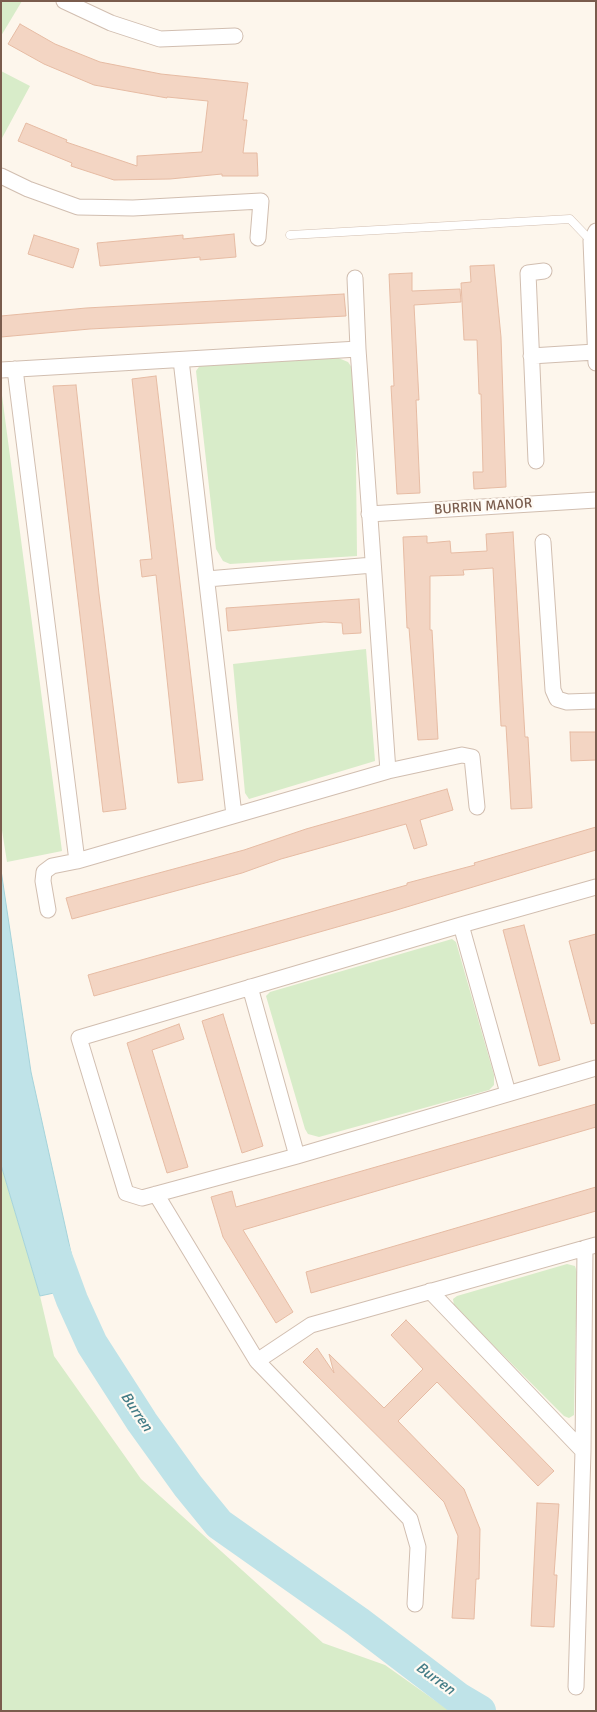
<!DOCTYPE html>
<style>
body{margin:0}
#map{position:relative;width:597px;height:1712px;overflow:hidden;background:#fdf6ec;font-family:Signika,sans-serif}
canvas{display:block}
.frame{position:absolute;inset:0;border:2px solid #7a5c4d;pointer-events:none}
</style>
<div id="map">
<canvas width="597" height="1712"></canvas>
<div class="frame"></div>
</div>
<script>
const ctx = document.querySelector('canvas').getContext('2d');
ctx.lineJoin = 'round';
function fill(path, color) {
  ctx.fillStyle = color;
  ctx.fill(path, 'evenodd');
}
function shape(rows) {
  const path = new Path2D();
  for (const r of rows) {
    path.moveTo(r[0], r[1]);
    for (let i = 2; i < r.length; i += 2) path.lineTo(r[i], r[i + 1]);
  }
  return path;
}
function strokePath(path, color, width, dash) {
  ctx.strokeStyle = color;
  ctx.lineWidth = width;
  ctx.lineCap = dash ? 'butt' : 'round';
  ctx.setLineDash(dash || []);
  ctx.stroke(path);
}
function drawText(font, color, halo, rows, align = 'center') {
  ctx.font = font + ' Signika,sans-serif';
  ctx.lineWidth = 4.5;
  ctx.setLineDash([]);
  ctx.textBaseline = 'middle';
  ctx.strokeStyle = halo;
  ctx.fillStyle = color;
  for (const [text, x, y, turn = 0] of rows) {
    ctx.save();
    ctx.translate(x, y);
    ctx.rotate((+turn || 0) * Math.PI / 180);
    ctx.textAlign = isNaN(turn) ? turn : align;
    if (halo) ctx.strokeText(text, 0, 0);
    ctx.fillText(text, 0, 0);
    ctx.restore();
  }
}
const green = shape([
 [1,1,22,1,1,36],
 [1,71,30,86,1,140],
 [336,357,348,362,355,372,357,556,230,564,223,561,216,549,196,371,201,364],
 [1,388,62,851,7,862,1,824],
 [366,649,375,761,249,799,245,793,233,664],
 [452,939,456,942,494,1075,494,1085,489,1090,319,1137,308,1134,305,1129,266,996,270,992],
 [1,1165,40,1296,54,1356,141,1479,323,1643,385,1665,450,1711,1,1711],
 [567,1264,575,1266,577,1272,574,1415,569,1418,564,1416,454,1306,453,1299,457,1296]
]);
const water = shape([
 [1,870,31,1072,72,1257,77,1288,40,1296,1,1165,1,870]
]);
const river = shape([
 [53,1248,72,1300,92,1344,142,1422,188,1486,219,1524,358,1622,458,1698,480,1711]
]);
const building = shape([
 [20,24,55,44,100,62,161,74,248,83,243,120,247,120,243,153,257,153,258,176,222,176,222,174,170,179,114,180,71,166,72,163,18,141,26,123,67,140,66,142,137,166,137,156,202,152,208,101,167,97,167,98,94,85,44,64,8,44,20,24],
 [234,234,236,257,200,260,200,257,100,266,97,243,183,235,183,239,234,234],
 [34,235,79,249,73,268,28,254,34,235],
 [494,265,501,337,506,487,474,489,473,472,483,472,481,394,479,394,477,340,464,340,461,283,471,282,470,266,494,265],
 [412,273,412,291,460,289,461,302,414,305,419,400,416,400,420,493,397,494,391,386,394,386,389,274,412,273],
 [344,294,346,316,90,329,1,337,1,316,86,308,344,294],
 [156,376,203,780,178,783,156,575,142,577,140,560,152,559,132,379,156,376],
 [76,385,99,594,126,809,103,812,53,386,76,385],
 [513,532,525,737,528,737,532,808,511,809,506,726,501,726,493,568,463,570,464,575,430,576,430,630,432,630,438,739,418,740,409,628,407,628,403,537,427,536,427,543,450,541,451,553,487,551,486,534,513,532],
 [359,599,361,633,343,634,342,623,324,622,228,631,226,608,359,599],
 [570,732,596,732,596,760,571,761,570,732],
 [447,789,453,810,420,820,427,845,414,849,406,824,281,859,242,873,72,919,66,898,244,850,306,829,447,789],
 [596,827,596,850,390,912,94,996,88,975,407,885,407,883,475,865,474,863,596,827],
 [524,925,560,1060,539,1066,503,930,524,925],
 [596,934,596,1023,591,1024,569,941,596,934],
 [223,1014,263,1146,242,1153,202,1021,223,1014],
 [179,1024,184,1039,152,1050,188,1167,167,1173,127,1043,179,1024],
 [596,1104,596,1127,243,1230,293,1312,276,1323,223,1237,211,1197,232,1191,236,1207,596,1104],
 [596,1187,596,1211,311,1293,306,1272,596,1187],
 [406,1320,554,1471,538,1486,437,1382,398,1421,464,1489,480,1529,479,1579,476,1579,474,1619,452,1618,458,1536,444,1502,303,1362,317,1348,334,1373,329,1354,384,1408,423,1369,391,1335,406,1320],
 [537,1503,559,1504,554,1575,557,1575,554,1627,531,1626,537,1503]
]);
const service = shape([
 [290,235,570,219,591,241]
]);
const minor = shape([
 [64,1,111,23,160,39,235,36],
 [1,176,28,189,78,207,133,208,261,201,258,238],
 [596,231,591,241,596,363],
 [355,278,358,349,388,771],
 [531,356,595,352],
 [181,360,234,815],
 [15,369,77,861],
 [1,370,358,349],
 [536,461,528,273,544,271],
 [369,514,596,500],
 [543,542,553,690,557,699,567,702,596,701],
 [207,579,373,565],
 [596,887,461,925,79,1038,126,1193,142,1198,297,1156,596,1068],
 [48,910,43,881,44,872,52,866,77,861,388,771,462,755,472,757,477,807],
 [461,925,508,1093],
 [250,987,297,1156],
 [156,1194,257,1361,311,1325,596,1245],
 [430,1291,583,1451],
 [257,1361,410,1519,418,1547,415,1604],
 [576,1687,583,1451,585,1248]
]);
const streetNames = [
 ["BURRIN MANOR",483,507,-4]
];
const waterNames = [
 ["Burren",136,1412,56],
 ["Burren",435,1679,36]
];
fill(green, '#d8ecc9');
fill(water, '#bfe3e8');
strokePath(water, '#a5d3da', 1);
strokePath(river, '#bfe3e8', 32);
fill(building, '#f3d5c3');
strokePath(building, '#e6bba3', 1);
strokePath(service, '#d1beb0', 9);
strokePath(minor, '#d1beb0', 17);
strokePath(service, '#fff', 8);
strokePath(minor, '#fff', 15);
drawText('14px', '#7a5c4d', '#fffaf3', streetNames);
drawText('italic 15px', '#437c86', '#fffaf3', waterNames);
</script>
